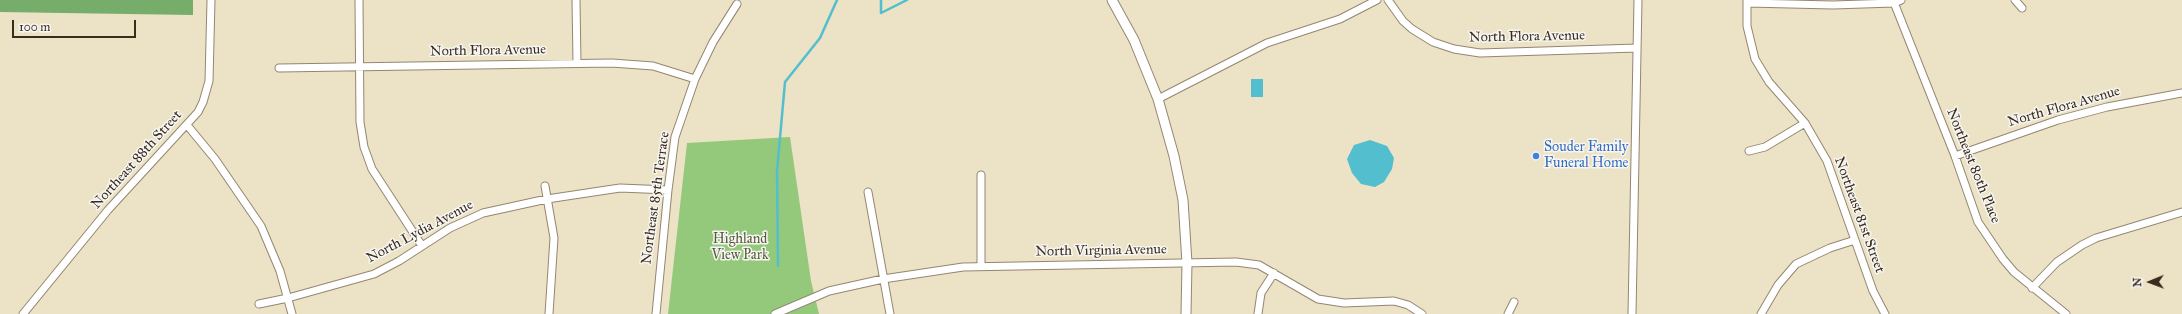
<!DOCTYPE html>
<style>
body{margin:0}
#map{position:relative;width:2182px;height:314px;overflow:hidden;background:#ece2c5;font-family:"IM FELL Great Primer",serif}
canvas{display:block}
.north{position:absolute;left:2130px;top:262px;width:40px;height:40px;-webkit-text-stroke:3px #f6f6f2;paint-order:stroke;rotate:269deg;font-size:11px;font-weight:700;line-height:16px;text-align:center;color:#3b2a1e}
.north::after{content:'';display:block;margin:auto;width:14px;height:18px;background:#3b2a1e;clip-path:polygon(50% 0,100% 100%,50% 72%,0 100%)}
.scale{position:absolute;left:12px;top:20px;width:124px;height:18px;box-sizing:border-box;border:2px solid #3b2a1e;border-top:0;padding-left:5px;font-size:12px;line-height:14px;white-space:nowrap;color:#3b2a1e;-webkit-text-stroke:3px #f6f6f2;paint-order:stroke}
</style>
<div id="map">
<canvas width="2182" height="314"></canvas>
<div class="north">N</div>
<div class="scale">100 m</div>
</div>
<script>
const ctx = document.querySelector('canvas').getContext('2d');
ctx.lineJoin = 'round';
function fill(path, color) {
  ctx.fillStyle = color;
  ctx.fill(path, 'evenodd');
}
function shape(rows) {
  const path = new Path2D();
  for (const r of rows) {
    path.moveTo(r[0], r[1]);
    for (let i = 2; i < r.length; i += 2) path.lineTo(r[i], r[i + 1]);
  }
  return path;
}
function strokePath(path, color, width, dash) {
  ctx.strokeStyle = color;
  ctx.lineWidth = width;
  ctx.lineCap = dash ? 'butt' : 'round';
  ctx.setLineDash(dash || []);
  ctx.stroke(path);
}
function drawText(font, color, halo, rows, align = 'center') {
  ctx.font = font + ' "IM FELL Great Primer",serif';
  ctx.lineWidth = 3;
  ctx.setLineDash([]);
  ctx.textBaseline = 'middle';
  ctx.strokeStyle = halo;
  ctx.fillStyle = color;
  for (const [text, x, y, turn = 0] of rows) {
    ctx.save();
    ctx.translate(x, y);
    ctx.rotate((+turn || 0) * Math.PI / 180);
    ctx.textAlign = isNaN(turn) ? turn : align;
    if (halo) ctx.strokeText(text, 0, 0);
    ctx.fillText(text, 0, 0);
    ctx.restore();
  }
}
const green = shape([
 [790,137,811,281,819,314,668,314,687,143]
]);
const forest = shape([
 [0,0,193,0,193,15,0,12]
]);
const water = shape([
 [1251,79,1263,79,1263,97,1251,97],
 [1370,140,1387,146,1394,158,1392,169,1384,182,1375,187,1361,184,1352,173,1347,159,1354,145]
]);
const stream = shape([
 [881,0,881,13,907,0],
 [778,266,777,171,785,82,820,38,837,0]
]);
const street = shape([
 [359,0,360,122,364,147,372,169,422,246],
 [576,0,577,63],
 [1388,0,1403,21,1412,29,1433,42,1454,49,1480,53,1637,48],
 [1747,0,1747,26,1755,59,1769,82,1805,123,1827,161,1873,291,1885,314],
 [1893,0,1955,156,1978,222,2003,259,2014,272,2066,314],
 [2015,0,2022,8],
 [1747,3,1833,5,1894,3,1901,0],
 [279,68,612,63,653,66,695,79],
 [1158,99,1267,43,1340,19,1377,0],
 [187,125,215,159,261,226,280,271,292,314],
 [1749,151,1765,147,1805,123],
 [1955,156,2058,120,2107,107,2182,93],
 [981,175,981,265],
 [545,186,554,238,549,314],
 [868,192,890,314],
 [2032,288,2057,262,2082,245,2096,238,2182,212],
 [259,304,288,298,374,274,399,261,450,228,483,213,547,199,620,188,668,190],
 [23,314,108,210,198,112,203,102,209,81,211,0],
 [656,314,668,190,675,137,695,79,713,42,737,4],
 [775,314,829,291,883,279,963,267,1236,262,1259,265,1318,299,1344,303,1394,301,1408,305,1422,314],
 [1258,314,1261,293,1274,273],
 [1508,314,1514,302],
 [1632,314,1638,0],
 [1761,314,1778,285,1796,264,1830,248,1855,240]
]);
const secondary = shape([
 [1112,0,1134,40,1158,99,1174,156,1183,200,1187,263,1186,314]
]);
const markers = [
 [1536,156,4,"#3f7fe0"]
];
const streetNames = [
 ["North Flora Avenue",1527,37,-1],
 ["North Flora Avenue",488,51,-1],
 ["North Flora Avenue",2064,107,-16],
 ["Northeast 88th Street",137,160,-48],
 ["Northeast 80th Place",1973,166,68],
 ["Northeast 85th Terrace",656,198,-82],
 ["Northeast 81st Street",1859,215,70],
 ["North Lydia Avenue",420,232,-28],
 ["North Virginia Avenue",1101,251,-1]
];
const shopNames = [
 ["Souder Family",1544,148],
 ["Funeral Home",1544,164]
];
const parkNames = [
 ["Highland",740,240],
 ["View Park",740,256]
];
fill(green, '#94c97b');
fill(forest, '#77ad6b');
fill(water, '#53bece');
strokePath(stream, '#53bece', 2.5);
strokePath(street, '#948672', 9);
strokePath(secondary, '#948672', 11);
strokePath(street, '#fff', 7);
strokePath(secondary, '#fff', 9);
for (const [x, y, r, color] of markers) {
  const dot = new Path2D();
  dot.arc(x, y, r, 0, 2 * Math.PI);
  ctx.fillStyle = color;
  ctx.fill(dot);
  strokePath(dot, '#f6f6f2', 1.5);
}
drawText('14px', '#3b2a1e', '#f6f6f2', streetNames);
drawText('14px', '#366cbe', '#f6f6f2', shopNames, 'left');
drawText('14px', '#565a3a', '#f6f6f2', parkNames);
</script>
